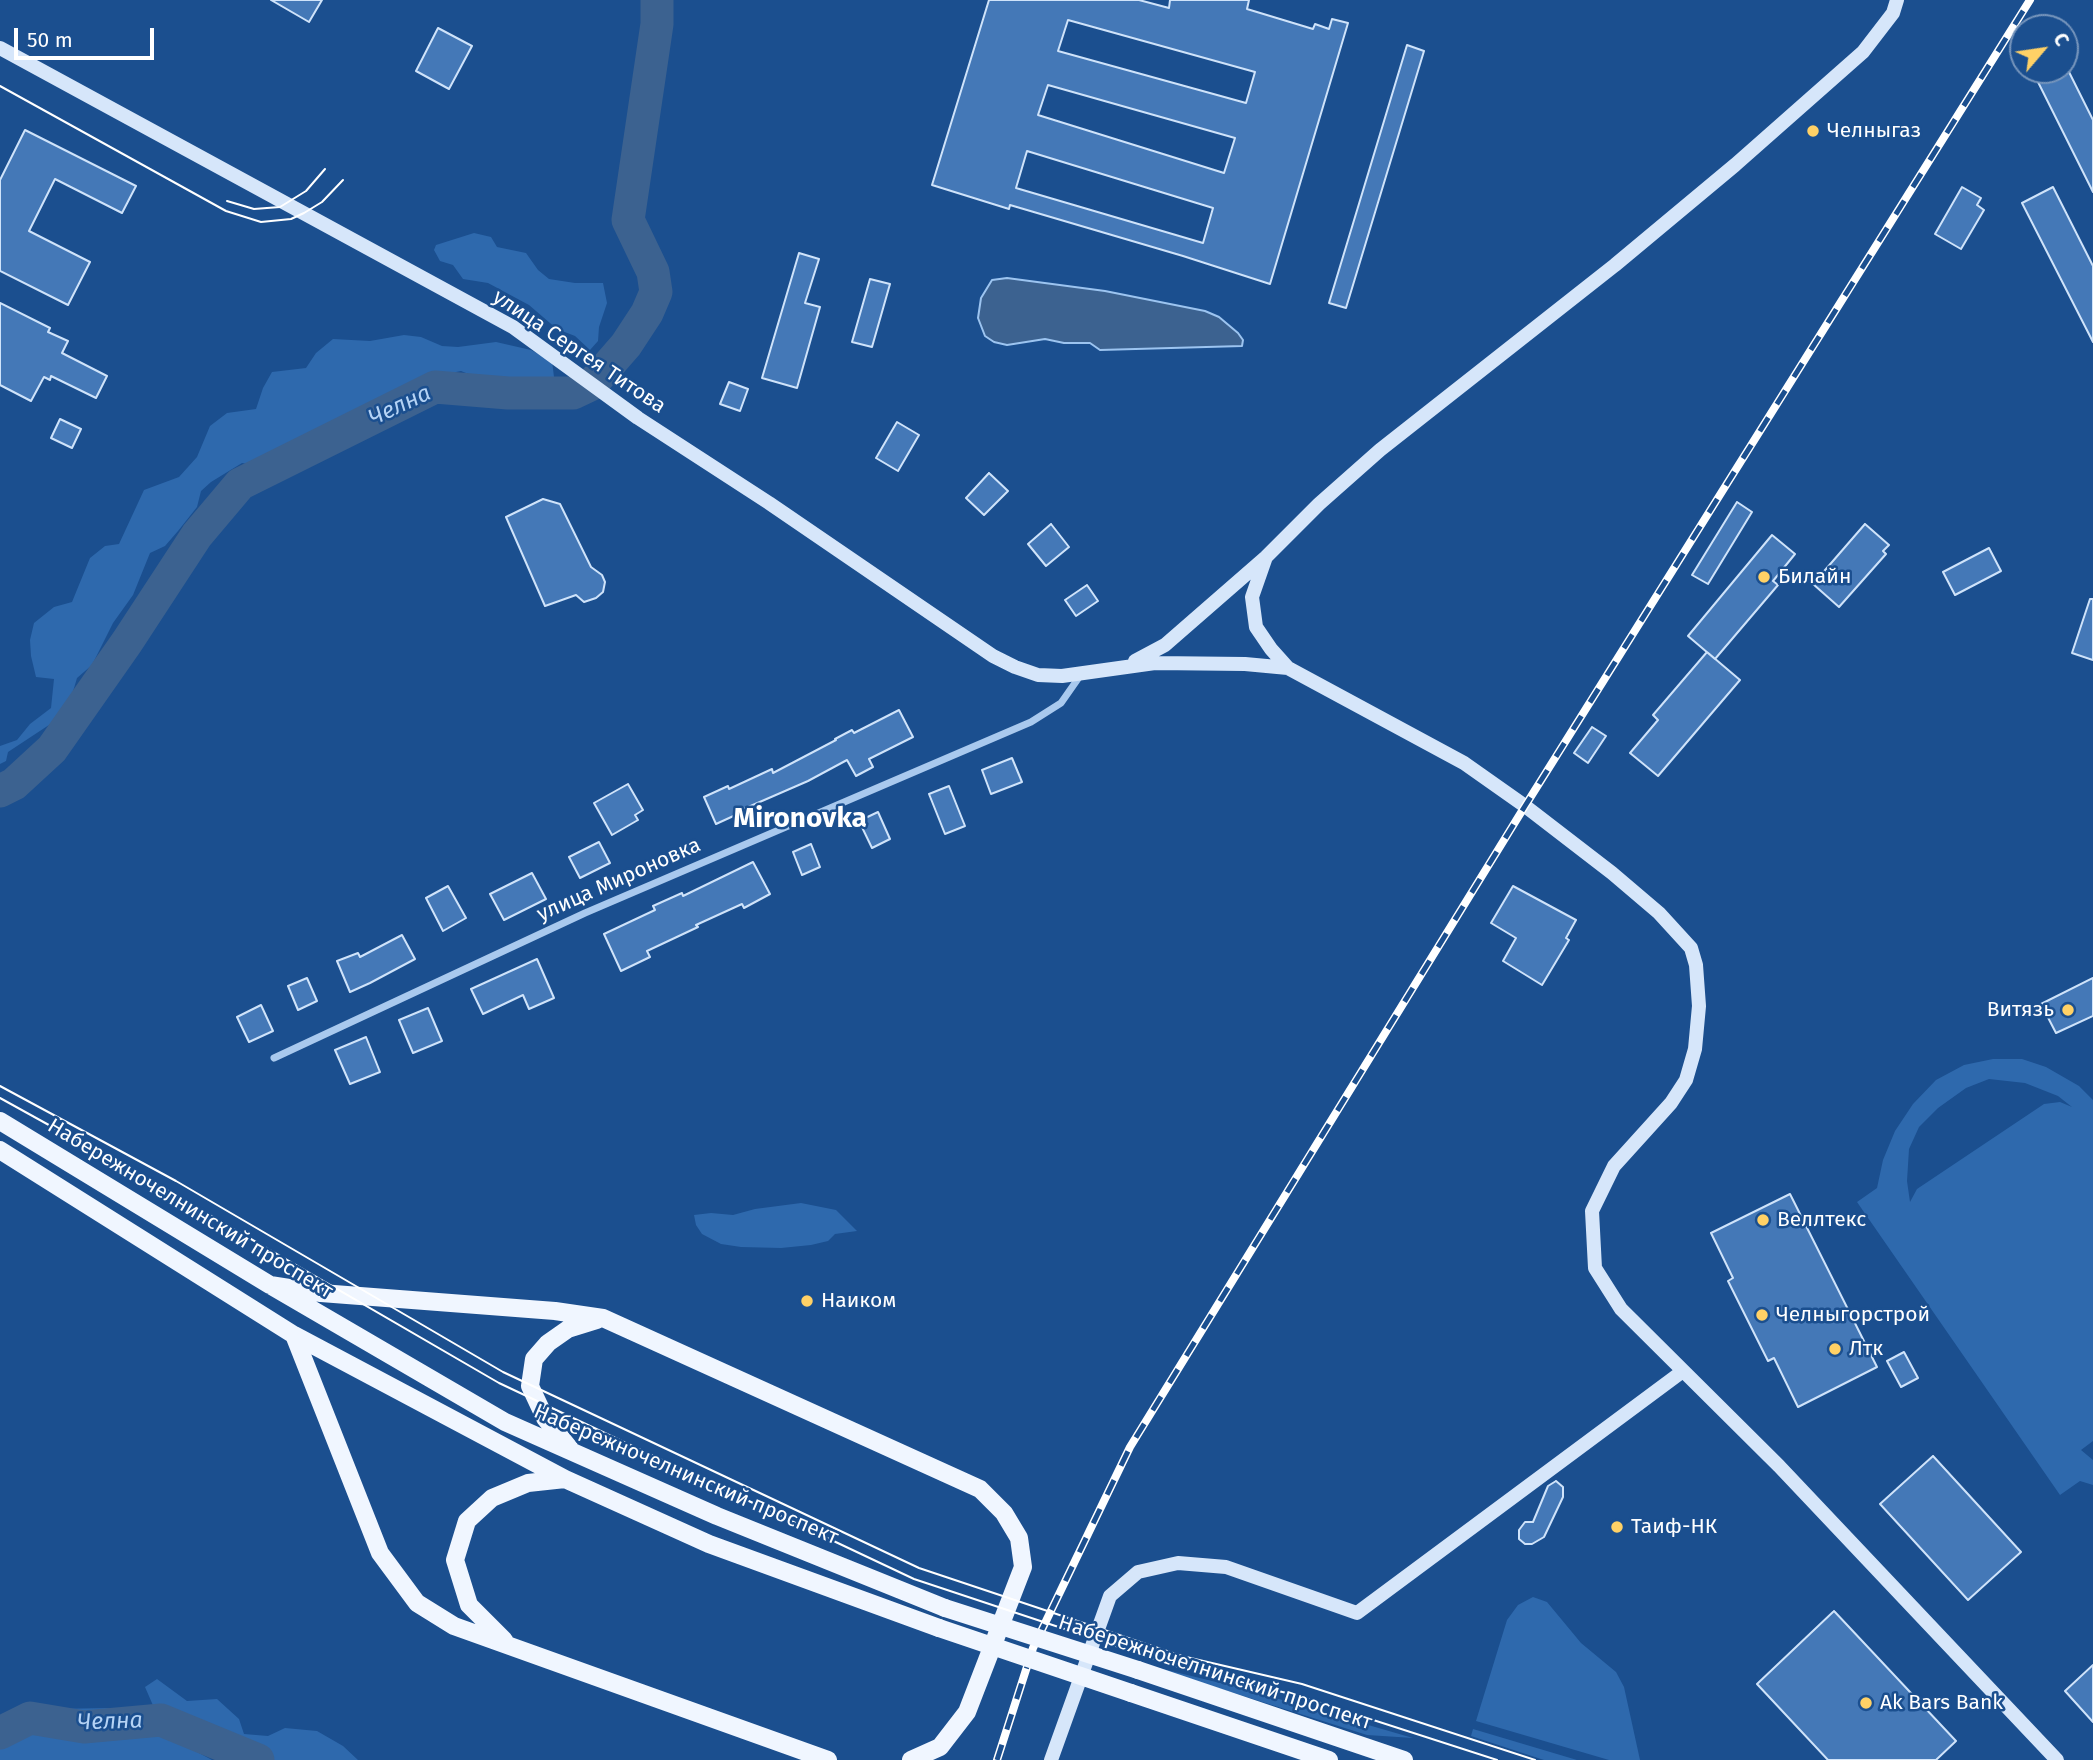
<!DOCTYPE html>
<meta charset="utf-8">
<style>
body{margin:0}
#map{position:relative;width:2093px;height:1760px;overflow:hidden;background:#1b4f8f;font-family:"Fira Sans",sans-serif}
canvas{display:block}
.north{position:absolute;left:2009px;top:14px;width:70px;height:70px;box-sizing:border-box;background:#1b4f8f;border:2px solid #7695bc;border-radius:50%;rotate:61deg;font-size:19px;font-weight:700;line-height:28px;text-align:center;color:#fff}
.north::after{content:'';display:block;margin:auto;width:24px;height:32px;background:#ffd166;clip-path:polygon(50% 0,100% 100%,50% 72%,0 100%)}
.scale{position:absolute;left:14px;top:28px;width:140px;height:32px;box-sizing:border-box;border:4px solid #fff;border-top:0;padding-left:9px;font-size:21px;line-height:24px;white-space:nowrap;color:#fff;-webkit-text-stroke:5px #1b4f8f;paint-order:stroke}
</style>
<div id="map">
<canvas width="2093" height="1760"></canvas>
<div class="north">С</div>
<div class="scale">50 m</div>
</div>
<script>
const ctx = document.querySelector('canvas').getContext('2d');
ctx.lineJoin = 'round';
function fill(path, color) {
  ctx.fillStyle = color;
  ctx.fill(path, 'evenodd');
}
function shape(rows) {
  const path = new Path2D();
  for (const r of rows) {
    path.moveTo(r[0], r[1]);
    for (let i = 2; i < r.length; i += 2) path.lineTo(r[i], r[i + 1]);
  }
  return path;
}
function strokePath(path, color, width, dash) {
  ctx.strokeStyle = color;
  ctx.lineWidth = width;
  ctx.lineCap = dash ? 'butt' : 'round';
  ctx.setLineDash(dash || []);
  ctx.stroke(path);
}
function drawText(font, color, halo, rows, align = 'center') {
  ctx.font = font + ' "Fira Sans",sans-serif';
  ctx.lineWidth = 5;
  ctx.setLineDash([]);
  ctx.textBaseline = 'middle';
  ctx.strokeStyle = halo;
  ctx.fillStyle = color;
  for (const [text, x, y, turn = 0] of rows) {
    ctx.save();
    ctx.translate(x, y);
    ctx.rotate((+turn || 0) * Math.PI / 180);
    ctx.textAlign = isNaN(turn) ? turn : align;
    if (halo) ctx.strokeText(text, 0, 0);
    ctx.fillText(text, 0, 0);
    ctx.restore();
  }
}
const green = shape([
 [474,233,491,237,497,247,526,253,538,270,549,279,575,283,603,283,607,303,599,327,598,341,590,350,575,336,557,329,529,305,488,283,463,279,453,265,440,261,434,250,436,245],
 [404,335,421,337,442,346,458,347,496,342,531,350,552,361,554,377,541,380,478,378,461,371,446,374,435,374,392,397,325,426,260,466,242,463,211,482,201,491,197,507,178,531,165,546,150,553,133,595,113,623,92,665,77,678,69,705,52,723,8,752,6,761,0,764,0,746,17,740,30,724,51,708,54,679,36,677,31,656,30,640,34,623,54,607,72,602,90,558,105,546,119,544,144,490,179,477,197,457,210,426,227,413,256,409,263,388,272,372,306,368,316,353,333,339,370,341],
 [1993,1059,2022,1059,2046,1067,2079,1086,2093,1100,2093,1441,2081,1450,2093,1460,2093,1485,2080,1481,2060,1495,1857,1202,1877,1188,1883,1160,1895,1131,1913,1104,1936,1080,1964,1065],
 [1989,1079,2025,1083,2058,1096,2072,1107,2060,1102,2044,1104,1917,1189,1910,1202,1907,1181,1909,1149,1919,1127,1938,1108,1966,1088],
 [801,1203,836,1210,857,1231,835,1234,828,1241,811,1245,781,1248,741,1247,721,1244,702,1234,696,1225,694,1215,711,1213,733,1215,755,1209],
 [1533,1597,1547,1602,1581,1643,1616,1672,1624,1687,1640,1760,1609,1760,1476,1721,1507,1620,1518,1605],
 [1142,1664,1241,1688,1413,1738,1367,1735],
 [157,1679,187,1701,217,1699,239,1719,244,1734,268,1736,285,1728,317,1731,343,1746,358,1760,267,1760,241,1746,220,1754,203,1746,204,1728,155,1710,145,1687],
 [112,1708,136,1712,175,1740,212,1760,0,1760,0,1745,33,1728,52,1709],
 [1473,1729,1577,1760,1544,1760,1471,1736]
]);
const water = shape([
 [1007,278,1105,291,1205,311,1219,317,1238,333,1243,340,1242,346,1100,350,1090,343,1064,343,1045,339,1007,345,994,342,985,336,978,318,981,298,992,280,1007,278]
]);
const river = shape([
 [0,791,14,784,52,749,127,642,197,535,240,484,435,387,508,393,573,393,592,384,626,345,647,313,656,292,653,272,628,220,657,24,657,0],
 [0,1733,30,1718,84,1727,161,1720,258,1760]
]);
const building = shape([
 [271,0,322,0,309,22,271,0],
 [989,0,1139,0,1169,8,1170,0,1249,0,1247,9,1313,29,1315,24,1329,29,1332,19,1348,23,1270,284,1183,256,1010,205,1009,209,932,185,989,0],
 [1068,20,1255,72,1246,103,1058,51,1068,20],
 [1048,85,1235,138,1224,173,1038,115,1048,85],
 [1027,151,1213,208,1203,243,1016,188,1027,151],
 [438,28,472,46,449,89,416,71,438,28],
 [1407,45,1424,51,1346,308,1329,303,1407,45],
 [2032,70,2068,70,2093,120,2093,192,2032,70],
 [25,130,136,186,122,213,55,179,29,231,90,262,68,305,0,271,0,180,25,130],
 [1962,187,1981,198,1977,205,1984,210,1961,249,1935,234,1962,187],
 [2053,187,2093,266,2093,342,2022,203,2053,187],
 [799,253,819,259,805,303,820,307,797,388,762,378,799,253],
 [870,279,890,284,872,347,852,342,870,279],
 [0,303,50,328,48,332,68,341,62,353,107,376,96,398,51,376,50,380,44,377,31,401,0,385,0,303],
 [729,382,748,389,740,411,720,404,729,382],
 [60,419,81,429,72,448,51,438,60,419],
 [897,422,919,435,898,471,876,458,897,422],
 [989,473,1008,491,984,515,966,498,989,473],
 [543,499,560,504,591,567,602,575,605,582,603,592,596,598,584,602,576,595,545,606,506,517,543,499],
 [1737,502,1752,512,1708,584,1692,575,1737,502],
 [1051,524,1069,547,1046,566,1028,544,1051,524],
 [1865,524,1889,545,1883,551,1886,554,1839,607,1813,584,1865,524],
 [1772,535,1795,554,1773,581,1778,585,1715,659,1688,636,1772,535],
 [1989,548,2001,571,1955,595,1943,572,1989,548],
 [1087,585,1098,601,1076,616,1065,600,1087,585],
 [2090,599,2093,599,2093,660,2072,653,2090,599],
 [1707,652,1740,680,1658,776,1630,753,1658,720,1653,715,1707,652],
 [899,710,913,737,869,759,873,767,856,776,847,760,808,781,739,811,740,813,716,824,704,797,728,786,729,789,772,769,773,773,836,740,835,739,852,730,854,733,899,710],
 [1592,727,1606,736,1588,763,1574,753,1592,727],
 [1012,758,1022,782,991,794,982,770,1012,758],
 [628,784,643,810,635,815,638,820,612,835,594,803,628,784],
 [949,786,965,826,945,834,929,794,949,786],
 [878,812,890,839,872,848,859,821,878,812],
 [599,842,610,863,580,878,569,857,599,842],
 [811,844,820,867,802,875,793,852,811,844],
 [753,862,770,894,744,908,742,904,696,925,698,927,647,951,650,957,621,971,604,934,655,910,653,906,682,893,683,896,753,862],
 [532,873,546,899,504,920,490,894,532,873],
 [448,886,466,918,443,931,426,898,448,886],
 [1513,886,1576,920,1566,938,1569,940,1542,985,1503,961,1516,938,1491,923,1513,886],
 [402,935,415,959,370,983,350,992,337,961,358,953,360,957,402,935],
 [537,959,554,998,529,1009,523,995,483,1014,471,989,537,959],
 [307,978,317,1001,298,1010,288,986,307,978],
 [2093,978,2093,1016,2056,1033,2041,1004,2093,978],
 [261,1005,273,1031,249,1042,237,1017,261,1005],
 [428,1008,442,1041,413,1053,399,1020,428,1008],
 [366,1037,380,1072,350,1084,335,1050,366,1037],
 [1790,1194,1877,1367,1798,1407,1774,1358,1768,1361,1728,1281,1733,1278,1711,1233,1790,1194],
 [1904,1352,1918,1378,1901,1387,1887,1361,1904,1352],
 [1933,1456,2021,1552,1968,1600,1880,1504,1933,1456],
 [1556,1481,1563,1487,1563,1497,1544,1537,1532,1544,1525,1544,1519,1539,1519,1530,1525,1522,1533,1522,1548,1486,1556,1481],
 [1834,1611,1956,1741,1936,1760,1828,1760,1757,1684,1834,1611],
 [2093,1665,2093,1722,2065,1691,2093,1665]
]);
const street = shape([
 [274,1058,585,913,1031,722,1061,703,1082,673]
]);
const secondary = shape([
 [0,48,513,327,638,418,769,503,993,656,1015,667,1038,675,1062,676,1155,663,1245,664,1288,668],
 [1266,557,1252,597,1256,627,1271,649,1288,668,1464,763,1525,806,1612,873,1659,913,1691,948,1696,965,1699,1006,1695,1049,1686,1080,1671,1103,1614,1166,1592,1211,1595,1268,1621,1309,1779,1466,2057,1760],
 [1135,661,1165,645,1266,557,1319,504,1380,450,1615,265,1735,165,1863,52,1893,13,1897,0],
 [1051,1760,1110,1596,1138,1572,1178,1563,1226,1567,1357,1613,1683,1371]
]);
const primary = shape([
 [0,1121,270,1285,505,1422,717,1516,945,1608],
 [0,1150,294,1335,565,1479,709,1544,939,1628],
 [270,1285,321,1293,555,1311,603,1318,980,1489,1004,1513,1019,1538,1023,1567,967,1712,940,1747,911,1760],
 [294,1335,380,1553,417,1603,454,1626,828,1760],
 [570,1449,545,1418,530,1386,534,1359,548,1343,568,1329,597,1320],
 [504,1640,469,1605,455,1560,467,1521,492,1498,528,1483,565,1479],
 [1138,1670,1404,1760],
 [1131,1693,1329,1760]
]);
const tram = shape([
 [0,86,226,211,261,222,291,219,304,213,322,202,343,180],
 [227,201,254,209,280,207,306,191,325,169],
 [0,1086,176,1181,503,1372,919,1568,1182,1656,1302,1684,1535,1760],
 [0,1098,170,1192,499,1383,914,1579,1179,1667,1299,1696,1497,1760]
]);
const rail = shape([
 [997,1760,1033,1648,1130,1447,1525,806,2030,0]
]);
const primaryBridge = shape([
 [945,1608,1138,1670],
 [939,1628,1131,1693]
]);
const markers = [
 [1813,131,7,"#ffd166"],
 [1764,577,7,"#ffd166"],
 [2068,1010,7,"#ffd166"],
 [1763,1220,7,"#ffd166"],
 [807,1301,7,"#ffd166"],
 [1762,1315,7,"#ffd166"],
 [1835,1349,7,"#ffd166"],
 [1617,1527,7,"#ffd166"],
 [1866,1703,7,"#ffd166"]
];
const poiNames = [
 ["Челныгаз",1827,131],
 ["Билайн",1778,577],
 ["Витязь",2054,1010,"right"],
 ["Веллтекс",1777,1220],
 ["Наиком",821,1301],
 ["Челныгорстрой",1776,1315],
 ["Лтк",1849,1349],
 ["Таиф-НК",1631,1527],
 ["Ak Bars Bank",1880,1703]
];
const streetNames = [
 ["улица Сергея Титова",579,352,34],
 ["улица Мироновка",619,880,-24],
 ["Набережночелнинский проспект",190,1209,31],
 ["Набережночелнинский проспект",686,1475,23],
 ["Набережночелнинский проспект",1215,1673,18]
];
const waterNames = [
 ["Челна",400,406,-25],
 ["Челна",110,1722,-2]
];
const districtNames = [
 ["Mironovka",800,819]
];
fill(green, '#2e69ad');
fill(water, '#3c6290');
strokePath(water, '#9cc4f0', 2);
strokePath(river, '#3c6290', 33);
fill(building, '#4478b7');
strokePath(building, '#cfe3fa', 2);
strokePath(street, '#a9c9ee', 7);
strokePath(secondary, '#d6e6fa', 14);
strokePath(primary, '#f0f6ff', 18);
strokePath(tram, '#fff', 2);
strokePath(rail, '#fff', 8);
strokePath(rail, '#1b4f8f', 5, [16]);
strokePath(primaryBridge, '#f0f6ff', 18);
for (const [x, y, r, color] of markers) {
  const dot = new Path2D();
  dot.arc(x, y, r, 0, 2 * Math.PI);
  ctx.fillStyle = color;
  ctx.fill(dot);
  strokePath(dot, '#1b4f8f', 2.5);
}
drawText('21px', '#fff', '#1b4f8f', poiNames, 'left');
drawText('21px', '#fff', '#1b4f8f', streetNames);
drawText('italic 23px', '#b5d3f5', '#1b4f8f', waterNames);
drawText('bold 28px', '#fff', '#1b4f8f', districtNames);
</script>
